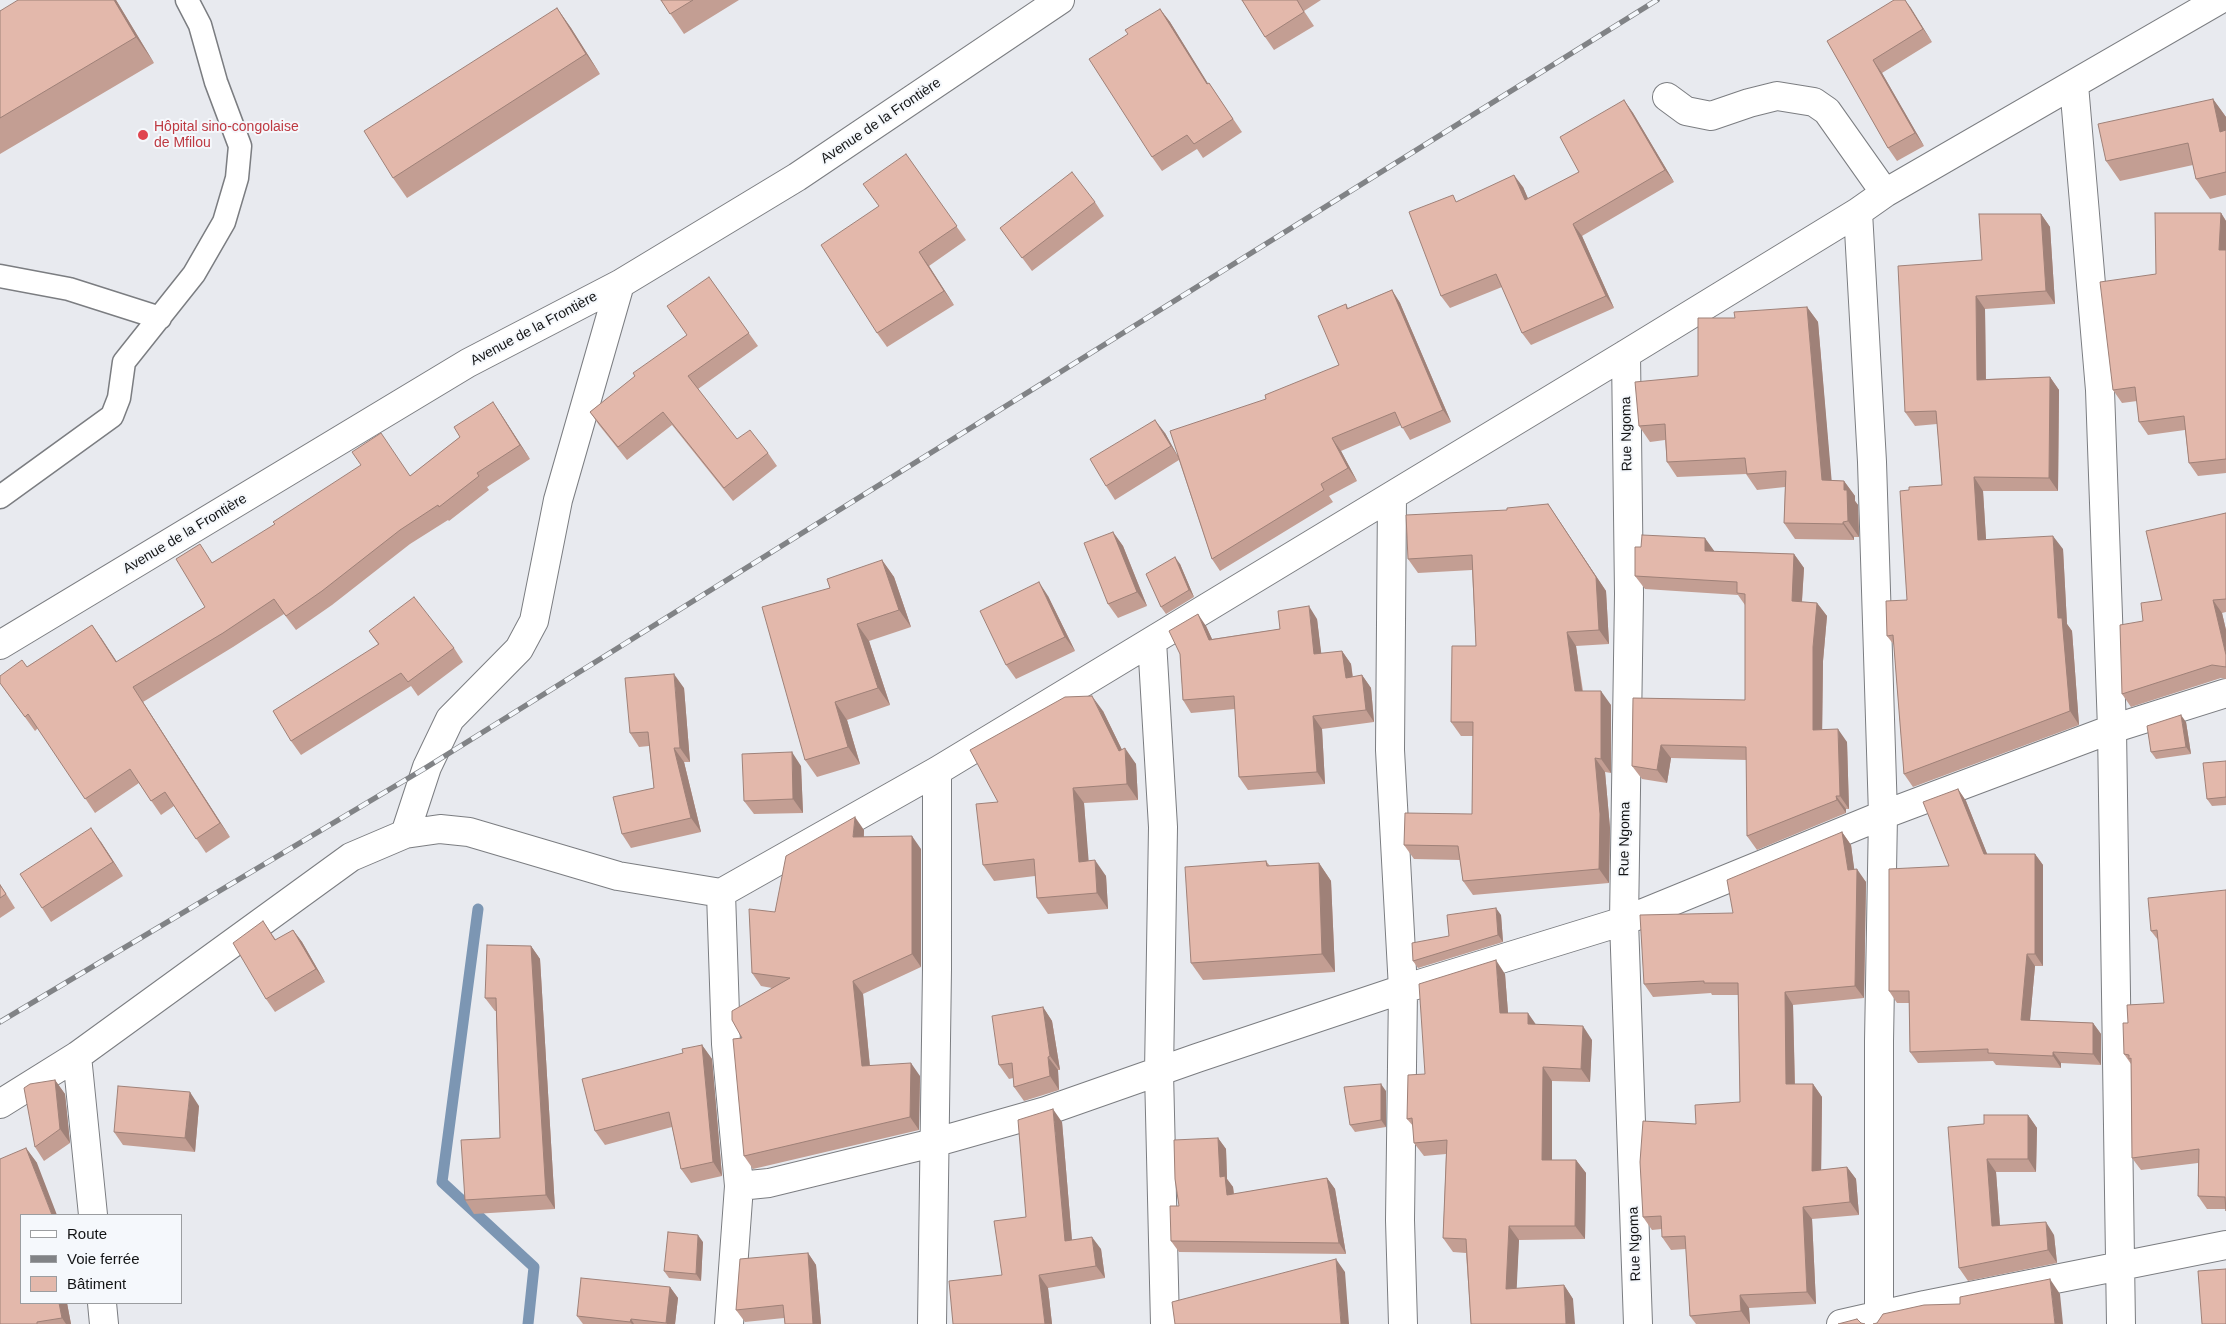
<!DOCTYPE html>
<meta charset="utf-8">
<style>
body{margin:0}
#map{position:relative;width:2226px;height:1324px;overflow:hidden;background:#e8eaef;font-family:Arial,sans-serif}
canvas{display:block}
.legend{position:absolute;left:20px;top:1214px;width:162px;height:90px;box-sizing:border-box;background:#f5f8fc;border:1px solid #9b9da0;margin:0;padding:6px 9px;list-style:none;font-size:15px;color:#131415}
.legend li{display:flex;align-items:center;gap:10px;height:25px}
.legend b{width:25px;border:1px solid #9b9da0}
</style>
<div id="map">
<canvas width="2226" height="1324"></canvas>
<ul class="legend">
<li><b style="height:6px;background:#fff"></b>Route</li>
<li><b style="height:6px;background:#818386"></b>Voie ferrée</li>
<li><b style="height:14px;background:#e3b8ab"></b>Bâtiment</li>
</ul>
</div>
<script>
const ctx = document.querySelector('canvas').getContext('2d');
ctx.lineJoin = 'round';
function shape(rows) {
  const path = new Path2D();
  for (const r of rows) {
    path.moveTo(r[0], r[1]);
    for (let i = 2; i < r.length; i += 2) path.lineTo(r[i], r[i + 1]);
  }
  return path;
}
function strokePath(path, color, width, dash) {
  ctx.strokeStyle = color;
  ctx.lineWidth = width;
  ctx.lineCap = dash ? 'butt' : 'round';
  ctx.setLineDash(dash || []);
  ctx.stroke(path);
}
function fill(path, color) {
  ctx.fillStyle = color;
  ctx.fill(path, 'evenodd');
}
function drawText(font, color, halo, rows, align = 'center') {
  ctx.font = font + ' Arial,sans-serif';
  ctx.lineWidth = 4;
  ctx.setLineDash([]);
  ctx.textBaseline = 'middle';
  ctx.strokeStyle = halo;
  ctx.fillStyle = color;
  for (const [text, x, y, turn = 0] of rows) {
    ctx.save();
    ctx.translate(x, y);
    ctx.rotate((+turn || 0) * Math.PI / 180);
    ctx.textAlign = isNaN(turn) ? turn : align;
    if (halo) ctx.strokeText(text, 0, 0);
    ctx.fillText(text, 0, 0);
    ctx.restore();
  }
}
const stream = shape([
 [478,909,442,1182,534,1267,528,1324]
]);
const lane = shape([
 [0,276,69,289,160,318],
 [0,497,112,416,119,398,124,362,194,274,224,222,237,178,240,146,216,82,200,25,187,0]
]);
const street = shape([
 [2074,85,2100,390,2112,729,2121,1324],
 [1667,97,1686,111,1711,116,1749,103,1777,96,1814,102,1827,111,1885,193],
 [1858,212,1872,462,1883,815,1879,1041,1879,1324],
 [1626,354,1629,594,1624,921,1638,1324],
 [1392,496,1390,750,1403,989,1400,1220,1403,1324],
 [1152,641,1163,827,1159,1072,1165,1324],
 [0,645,468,363,620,284,797,177,1060,0],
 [405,834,427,767,450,719,519,649,534,621,558,500,620,284],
 [721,893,726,1044,739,1186,729,1324],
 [77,1056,93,1215],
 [0,1104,77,1056,351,857,405,834,440,829,469,832,618,876,721,893,937,771,1626,354,1858,212,1885,193,2219,0],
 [739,1186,769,1183,933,1143,1046,1111,1197,1058,1403,989,1624,921,1883,815,2112,729,2226,693],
 [102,1303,104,1324],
 [932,1324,937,969,937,771],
 [1841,1324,1925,1305,2226,1245]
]);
const rail = shape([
 [0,1022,427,767,1657,0]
]);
const wall = shape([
 [116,0,154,63,0,154,0,11],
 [661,0,739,0,684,34],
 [1242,0,1321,0,1304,11,1314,26,1274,50,1265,37],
 [1905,0,1932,42,1882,73,1924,146,1897,161,1888,148,1827,41],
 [557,8,571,28,600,74,407,198,393,178],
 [1160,9,1170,22,1208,84,1209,83,1242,132,1203,158,1197,149,1162,171,1152,157,1128,34],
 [2213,99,2226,117,2226,195,2210,199,2196,179,2193,165,2120,181,2106,161],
 [1624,100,1633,113,1674,182,1582,236,1614,308,1531,345,1522,333,1502,287,1450,308,1441,296,1457,201,1523,187,1528,199,1579,172],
 [906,154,966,240,929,266,954,305,887,347,877,333,879,206],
 [1095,202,1104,216,1032,271,1000,228],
 [2221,213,2226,221,2226,473,2198,476,2189,463,2185,430,2148,435,2139,422,2137,401,2122,403,2113,390,2156,274],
 [2041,214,2050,227,2055,304,1985,309,1986,379,2050,377,2059,390,2058,491,1983,491,1986,540,2063,549,2067,624,2072,631,2079,725,1913,787,1904,774,1894,645,1887,636,1907,600,1909,490,1942,485,1937,424,1915,426,1905,412,1982,260],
 [709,277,758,346,698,389,737,439,768,453,777,466,733,501,672,425,627,460,599,425,590,412,687,335],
 [1392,290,1400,303,1451,422,1410,440,1401,425,1341,451,1357,481,1329,496,1333,502,1220,571,1212,559,1179,460,1115,500,1106,486,1165,433,1177,455,1266,399,1339,365,1346,304,1348,308],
 [1807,307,1818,322,1831,480,1844,481,1855,496,1855,501,1858,505,1859,537,1854,537,1854,540,1795,539,1784,523,1785,487,1757,490,1746,474,1677,477,1667,462,1665,440,1650,442,1639,426,1698,376,1735,318],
 [493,402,530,459,487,487,489,490,449,521,448,520,410,544,332,605,296,630,284,614,233,647,143,702,230,837,206,853,174,806,161,815,139,783,95,813,38,728,35,731,0,683,27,667,92,625,117,662,205,607,213,562,410,476,460,437],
 [1548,504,1606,591,1609,644,1576,646,1583,691,1611,705,1611,773,1605,772,1610,828,1609,883,1473,895,1463,881,1460,860,1414,859,1404,845,1472,814,1473,736,1461,736,1451,722,1476,646,1472,570,1418,573,1408,559,1507,510],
 [2226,513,2226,612,2222,613,2226,630,2226,679,2221,678,2131,707,2122,694,2143,621,2162,600],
 [1113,532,1123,546,1147,606,1118,618,1108,604],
 [1715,551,1794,554,1804,568,1802,602,1817,603,1827,616,1823,661,1822,730,1847,742,1849,809,1846,809,1846,813,1757,850,1747,836,1747,760,1671,758,1667,783,1642,779,1632,766,1633,698,1745,700,1745,605,1738,595,1645,589,1635,576],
 [882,560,894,577,911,627,869,641,890,705,847,720,860,764,817,777,805,760,830,588],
 [1180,564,1194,597,1166,614,1161,607],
 [1048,596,1075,651,1016,679,1006,665],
 [1317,619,1321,654,1342,651,1351,664,1353,677,1362,675,1371,688,1374,722,1322,729,1325,784,1248,790,1239,777,1235,709,1191,713,1183,700,1180,654,1206,626,1212,639,1280,629],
 [369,631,454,648,463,662,418,696,411,686,301,755,291,741,378,644],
 [684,688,690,762,684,762,701,832,631,848,622,834,654,788,649,746,639,747,630,733],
 [1103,711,1122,750,1136,764,1138,800,1084,803,1088,861,1106,876,1108,909,1048,914,1037,898,1035,876,994,881,983,865,998,802],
 [2186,722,2191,754,2156,759,2151,752],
 [2226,761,2226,805,2212,806,2207,799],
 [801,766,803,813,754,814,744,801],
 [1958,789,1966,801,1987,854,2035,854,2043,865,2043,966,2035,966,2030,1020,2093,1023,2101,1034,2101,1065,2061,1063,2061,1068,1996,1065,1993,1061,1918,1063,1910,1052,1909,1003,1897,1003,1889,991,1949,866],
 [864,830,864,837,921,849,921,967,863,994,870,1066,920,1076,919,1130,753,1169,744,1156,742,1038,772,988,761,986,752,973,775,912],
 [1842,832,1851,845,1854,869,1866,882,1864,998,1793,1005,1795,1084,1813,1084,1822,1097,1821,1170,1847,1167,1856,1179,1859,1215,1812,1219,1816,1304,1749,1308,1750,1324,1696,1324,1690,1316,1686,1249,1671,1250,1662,1237,1662,1229,1652,1230,1643,1217,1740,1102,1738,995,1712,995,1711,993,1653,997,1644,984,1733,913],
 [101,842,123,876,51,922,42,908],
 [1266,861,1270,866,1319,863,1331,881,1335,972,1203,980,1191,963],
 [0,884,15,908,0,918],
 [2226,890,2226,1209,2207,1209,2198,1196,2198,1163,2141,1170,2132,1158,2131,1064,2124,1054,2128,1023,2164,1003,2158,940,2151,931],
 [1501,915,1503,942,1418,968,1413,961,1449,936],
 [263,921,276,940,293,930,302,942,325,982,275,1012,266,999],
 [531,946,540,959,555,1209,474,1214,465,1200,500,1138,496,1011,495,1011,485,998],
 [1505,974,1508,1013,1536,1025,1592,1040,1590,1082,1552,1081,1552,1160,1576,1160,1586,1173,1585,1239,1519,1240,1516,1289,1564,1285,1573,1299,1471,1324,1466,1253,1453,1252,1443,1238,1446,1154,1424,1156,1414,1143,1413,1126,1407,1119,1425,1074],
 [1043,1007,1052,1021,1060,1070,1058,1070,1059,1090,1024,1101,1014,1087,1013,1078,1009,1079,999,1065],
 [702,1045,712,1059,722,1176,691,1183,681,1169,672,1127,605,1145,595,1131,683,1053],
 [55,1080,65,1094,70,1143,44,1161,35,1147],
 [1386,1091,1386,1127,1355,1132,1350,1125],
 [199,1106,195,1152,123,1145,114,1132],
 [2028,1115,2037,1128,2036,1172,1996,1172,2000,1226,2054,1235,2057,1263,1968,1281,1959,1268,1984,1124],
 [1062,1122,1072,1240,1101,1249,1105,1278,1048,1288,1052,1324,953,1324,1002,1275,1026,1217],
 [1218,1138,1226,1149,1227,1179,1233,1187,1234,1194,1327,1178,1335,1189,1346,1254,1179,1252,1171,1241,1179,1206],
 [26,1148,37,1163,21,1215,67,1303,71,1324,0,1324],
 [703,1242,701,1281,669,1278,664,1271],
 [808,1253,816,1265,821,1324,785,1324,784,1318,745,1322,736,1310],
 [670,1287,678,1298,675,1324,583,1324,577,1316]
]);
const shadedWall = shape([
 [114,0,116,0,154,63,136,37],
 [1905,0,1911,8,1932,42,1923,29],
 [557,8,571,28,600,74,586,54],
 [1160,9,1170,22,1217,98,1207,84],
 [1873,60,1882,73,1924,146,1915,133],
 [2213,99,2226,117,2226,140,2220,132],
 [1624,100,1633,113,1674,182,1665,170],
 [1514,175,1523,187,1534,212,1525,200],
 [2221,213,2226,221,2226,259,2219,250],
 [2041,214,2050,227,2055,304,2046,291],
 [1573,224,1582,236,1614,308,1606,296],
 [919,252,929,266,954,305,944,291],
 [1392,290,1400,303,1451,422,1443,410],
 [1976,296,1985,309,1986,393,1977,380],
 [1807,307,1818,322,1833,496,1822,480],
 [2050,377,2059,390,2058,491,2049,478],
 [493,402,503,417,530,459,520,445],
 [1155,420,1165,433,1180,460,1171,446],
 [1332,438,1341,451,1357,481,1348,468],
 [1974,477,1983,491,1987,554,1978,540],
 [1844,481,1855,496,1855,501,1858,505,1859,537,1848,521,1844,490],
 [1548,504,1606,591,1609,644,1599,630],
 [1843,522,1854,537,1854,540,1843,524],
 [1113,532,1123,546,1147,606,1137,592],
 [2053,536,2063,549,2067,624,2072,631,2079,725,2070,711,2058,618],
 [1705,538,1715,552,1705,551],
 [1794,554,1804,568,1801,614,1792,601],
 [1175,557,1180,564,1194,597,1189,590],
 [882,560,894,577,911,627,899,610],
 [1039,582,1048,596,1075,651,1065,637],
 [2213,600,2222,613,2226,630,2226,655],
 [1817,603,1827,616,1823,661,1822,743,1813,730,1813,647],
 [1309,606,1317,619,1323,667,1314,654],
 [1198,614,1206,626,1218,652,1209,640],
 [857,624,869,641,890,705,878,688],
 [92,625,102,639,126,676,116,662],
 [1567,632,1576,646,1584,705,1575,691],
 [1342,651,1351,664,1354,690,1346,678],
 [674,674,684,688,690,762,680,748],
 [1362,675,1371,688,1374,722,1366,710],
 [133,687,143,702,230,837,220,823],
 [1601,691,1611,705,1611,773,1601,759],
 [1092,696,1103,711,1126,758,1125,748,1136,764,1138,800,1127,784,1119,751],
 [835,702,847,720,860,764,848,747],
 [2181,715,2186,722,2191,754,2186,747],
 [1313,716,1322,729,1325,784,1317,772],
 [1838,729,1847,742,1849,809,1840,796],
 [1661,745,1671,758,1667,783,1657,770],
 [674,748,684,762,701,832,691,818],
 [792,752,801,766,803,813,793,799],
 [1595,758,1605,772,1610,828,1609,883,1599,869],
 [1073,788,1084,803,1090,877,1079,862],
 [1958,789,1966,801,1992,866,1984,854],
 [1836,796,1846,809,1846,813,1837,800],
 [855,817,864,830,863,850,853,837],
 [91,828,101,842,123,876,113,862],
 [1842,832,1851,845,1856,882,1848,870],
 [912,836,921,849,921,967,912,954],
 [2035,854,2043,865,2043,966,2035,954],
 [1095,860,1106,876,1108,909,1097,893],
 [1319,863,1331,881,1335,972,1322,954],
 [1857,869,1866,882,1864,998,1855,986],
 [1496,908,1501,915,1503,942,1498,935],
 [293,930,302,942,325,982,316,969],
 [531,946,540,959,555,1209,546,1195],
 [2027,954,2035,966,2029,1031,2021,1020],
 [1496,960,1505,974,1509,1026,1500,1013],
 [853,981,863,994,871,1079,862,1066],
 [1785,992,1793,1005,1795,1097,1786,1084],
 [1043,1007,1052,1021,1060,1070,1050,1056],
 [1528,1013,1537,1026,1528,1024],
 [2093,1023,2101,1034,2101,1065,2093,1054],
 [1583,1026,1592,1040,1590,1082,1581,1069],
 [702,1045,712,1059,722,1176,713,1162],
 [2053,1052,2061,1063,2061,1068,2053,1056],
 [1048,1057,1058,1070,1059,1090,1050,1076],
 [911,1063,920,1076,919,1130,910,1117],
 [1543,1067,1552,1081,1552,1173,1542,1160],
 [55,1080,65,1094,70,1143,60,1129],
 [1381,1084,1386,1091,1386,1127,1381,1120],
 [1813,1084,1822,1097,1821,1183,1812,1171],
 [190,1092,199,1106,195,1152,185,1138],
 [1053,1109,1062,1122,1073,1253,1065,1241],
 [2028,1115,2037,1128,2036,1172,2028,1159],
 [1218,1138,1226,1149,1227,1179,1233,1187,1235,1206,1227,1195,1220,1177],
 [26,1148,37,1163,57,1215,52,1215],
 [1987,1159,1996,1172,2001,1239,1992,1226],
 [1576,1160,1586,1173,1585,1239,1575,1226],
 [1847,1167,1856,1179,1859,1215,1850,1202],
 [1327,1178,1335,1189,1346,1254,1339,1243],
 [1803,1207,1812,1219,1816,1304,1807,1292],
 [2046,1222,2054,1235,2057,1263,2048,1250],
 [1509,1226,1519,1240,1516,1303,1506,1289],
 [698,1235,703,1242,701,1281,696,1274],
 [1092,1237,1101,1249,1105,1278,1096,1266],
 [808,1253,816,1265,821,1324,813,1324],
 [1336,1259,1345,1272,1349,1324,1341,1324],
 [1039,1275,1048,1288,1052,1324,1045,1324],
 [2050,1279,2060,1294,2063,1324,2055,1324],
 [1564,1285,1573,1299,1575,1324,1566,1324],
 [670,1287,678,1298,675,1324,667,1324,666,1323],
 [1740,1295,1749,1308,1750,1324,1741,1311],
 [59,1303,67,1303,71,1324,66,1324,62,1318],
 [631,1319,634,1324,632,1324,630,1322]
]);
const building = shape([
 [18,0,114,0,136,37,0,118,0,11,18,0],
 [661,0,693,0,670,14,661,0],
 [1242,0,1297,0,1304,12,1265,37,1242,0],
 [1894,0,1905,0,1923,29,1873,60,1915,133,1888,148,1827,41,1894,0],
 [557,8,586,54,393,178,364,131,557,8],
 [1160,9,1207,84,1209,83,1233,119,1194,144,1187,135,1152,157,1089,59,1128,34,1125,30,1160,9],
 [2213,99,2220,132,2226,130,2226,172,2196,179,2188,143,2106,161,2098,124,2213,99],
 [1624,100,1665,170,1573,224,1606,296,1522,333,1496,274,1441,296,1409,212,1453,195,1456,202,1514,175,1525,200,1579,172,1560,137,1624,100],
 [906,154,957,226,919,252,944,291,877,333,821,245,879,206,863,184,906,154],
 [1072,172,1095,202,1022,258,1000,228,1072,172],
 [2155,213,2221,213,2219,250,2226,250,2226,459,2189,463,2184,416,2139,422,2135,387,2113,390,2100,282,2156,274,2155,213],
 [1979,214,2041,214,2046,291,1976,296,1977,380,2050,377,2049,478,1974,477,1978,540,2053,536,2058,618,2062,618,2070,711,1904,774,1893,635,1887,636,1886,601,1907,600,1900,491,1909,490,1909,487,1942,485,1936,411,1905,412,1898,266,1982,260,1979,214],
 [709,277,749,333,688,376,737,439,750,430,768,453,724,488,663,412,618,447,590,412,635,376,633,373,687,335,667,306,709,277],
 [1392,290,1443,410,1402,428,1395,412,1332,438,1348,468,1321,484,1324,490,1212,559,1170,431,1266,399,1265,395,1339,365,1318,316,1346,304,1347,309,1392,290],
 [1807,307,1822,480,1844,481,1844,490,1847,490,1848,521,1843,522,1843,524,1784,523,1786,471,1747,474,1745,458,1667,462,1665,424,1639,426,1635,382,1698,376,1698,318,1735,318,1734,312,1807,307],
 [493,402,520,445,477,473,479,476,439,507,438,505,400,530,322,591,286,616,274,599,223,633,133,687,220,823,196,839,165,792,151,801,130,769,85,799,28,714,25,717,0,683,0,676,22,660,27,667,92,625,116,662,205,607,176,559,200,544,212,563,275,524,273,522,361,465,352,452,381,433,410,476,460,437,454,427,493,402],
 [1155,420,1171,446,1106,486,1090,459,1155,420],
 [1548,504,1596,577,1599,630,1567,632,1575,691,1601,691,1601,759,1595,758,1600,814,1599,869,1463,881,1458,846,1404,845,1405,813,1472,814,1473,722,1451,722,1452,646,1476,646,1472,555,1408,559,1406,515,1507,510,1507,508,1548,504],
 [2226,513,2226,599,2213,600,2226,655,2226,667,2212,665,2122,694,2120,625,2143,621,2141,603,2162,600,2146,531,2226,513],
 [1113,532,1137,592,1108,604,1084,543,1113,532],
 [1642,535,1705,538,1705,551,1794,554,1792,601,1817,603,1813,647,1813,730,1838,729,1840,796,1836,796,1837,800,1747,836,1746,747,1661,745,1657,770,1632,766,1633,698,1745,700,1745,594,1737,593,1737,582,1635,576,1635,547,1641,547,1642,535],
 [1175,557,1189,590,1161,607,1146,574,1175,557],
 [882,560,899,610,857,624,878,688,835,702,848,747,805,760,762,607,830,588,827,579,882,560],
 [1039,582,1065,637,1006,665,980,611,1039,582],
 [414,597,454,648,408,682,401,673,291,741,273,711,379,644,369,631,414,597],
 [1309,606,1314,654,1342,651,1346,678,1362,675,1366,710,1313,716,1317,772,1239,777,1234,696,1183,700,1180,654,1169,631,1198,614,1209,640,1280,629,1278,611,1309,606],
 [674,674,680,748,674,748,691,818,622,834,613,797,654,788,648,732,630,733,625,678,674,674],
 [1092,696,1119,751,1125,748,1127,784,1073,788,1079,862,1095,860,1097,893,1037,898,1034,859,983,865,976,804,998,802,970,750,1065,697,1092,696],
 [2181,715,2186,747,2151,752,2147,726,2181,715],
 [792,752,793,799,744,801,742,754,792,752],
 [2226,761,2226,797,2207,799,2203,763,2226,761],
 [1958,789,1984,854,2035,854,2035,954,2027,954,2021,1020,2093,1023,2093,1054,2053,1052,2053,1056,1988,1053,1988,1049,1910,1052,1909,991,1889,991,1889,869,1949,866,1923,802,1958,789],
 [855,817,853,837,912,836,912,954,853,981,862,1066,911,1063,910,1117,744,1156,733,1039,742,1038,732,1020,732,1011,790,978,752,973,749,909,775,912,786,856,855,817],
 [91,828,113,862,42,908,20,874,91,828],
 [1842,832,1848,870,1857,869,1855,986,1785,992,1786,1084,1813,1084,1812,1171,1847,1167,1850,1202,1803,1207,1807,1292,1740,1295,1741,1311,1690,1316,1685,1236,1662,1237,1661,1216,1643,1217,1640,1162,1643,1121,1696,1124,1695,1105,1740,1102,1738,983,1704,983,1704,981,1644,984,1640,915,1733,913,1727,880,1842,832],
 [1266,861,1267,866,1319,863,1322,954,1191,963,1185,867,1266,861],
 [0,885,6,894,0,898,0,885],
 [2226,890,2226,1211,2225,1197,2198,1196,2199,1149,2132,1158,2131,1058,2129,1059,2129,1055,2124,1054,2123,1023,2128,1023,2127,1005,2164,1003,2157,930,2151,931,2148,898,2226,890],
 [1496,908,1498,935,1413,961,1412,943,1449,936,1447,915,1496,908],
 [263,921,275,940,293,930,316,969,266,999,233,943,263,921],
 [487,945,531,946,546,1195,465,1200,461,1140,500,1138,496,998,485,998,487,945],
 [1496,960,1500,1013,1528,1013,1528,1024,1583,1026,1581,1069,1543,1067,1542,1160,1576,1160,1575,1226,1509,1226,1506,1289,1564,1285,1566,1324,1471,1324,1466,1239,1443,1238,1447,1140,1414,1143,1412,1118,1407,1119,1408,1075,1425,1074,1419,984,1496,960],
 [1043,1007,1050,1056,1048,1057,1050,1076,1014,1087,1012,1063,999,1065,992,1016,1043,1007],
 [702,1045,713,1162,681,1169,669,1112,595,1131,582,1079,683,1053,682,1049,702,1045],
 [55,1080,60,1129,35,1147,24,1088,30,1084,55,1080],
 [1381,1084,1381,1120,1350,1125,1344,1087,1381,1084],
 [118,1086,190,1092,185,1138,114,1132,118,1086],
 [1053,1109,1065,1241,1092,1237,1096,1266,1039,1275,1045,1324,953,1324,949,1281,1002,1275,994,1221,1026,1217,1018,1120,1053,1109],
 [1984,1115,2028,1115,2028,1159,1987,1159,1992,1226,2046,1222,2048,1250,1959,1268,1948,1127,1984,1124,1984,1115],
 [1218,1138,1220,1177,1225,1176,1227,1195,1327,1178,1339,1243,1171,1241,1170,1206,1179,1206,1175,1179,1174,1140,1218,1138],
 [26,1148,52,1215,21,1215,21,1303,59,1303,62,1318,37,1322,37,1324,0,1324,0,1159,26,1148],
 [668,1232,698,1235,696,1274,664,1271,668,1232],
 [808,1253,813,1324,785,1324,783,1305,736,1310,740,1259,808,1253],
 [1336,1259,1341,1324,1175,1324,1172,1302,1336,1259],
 [2226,1269,2226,1324,2202,1324,2198,1271,2226,1269],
 [581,1278,670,1287,666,1323,631,1319,630,1322,577,1316,581,1278],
 [2050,1279,2055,1324,1873,1324,1877,1323,1883,1314,1924,1305,1960,1304,1960,1297,2050,1279],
 [1857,1319,1861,1323,1865,1324,1838,1324,1857,1319]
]);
const markers = [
 [143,135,6,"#e0444e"]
];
const streetNames = [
 ["Avenue de la Frontière",881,121,-34],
 ["Avenue de la Frontière",534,329,-28],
 ["Rue Ngoma",1627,434,-91],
 ["Avenue de la Frontière",185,534,-31],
 ["Rue Ngoma",1625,839,-89],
 ["Rue Ngoma",1635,1244,-92]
];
const healthNames = [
 ["Hôpital sino-congolaise",154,127],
 ["de Mfilou",154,143]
];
strokePath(stream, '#7c96b3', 11);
strokePath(lane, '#7b7d81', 25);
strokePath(street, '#7b7d81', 30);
strokePath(lane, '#fff', 22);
strokePath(street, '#fff', 28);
strokePath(rail, '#818386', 5.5);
strokePath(rail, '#f5f8fc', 4, [11]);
fill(wall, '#c39e93');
fill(shadedWall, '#9f8178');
fill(building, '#e3b8ab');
strokePath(building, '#9f8178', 1);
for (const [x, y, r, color] of markers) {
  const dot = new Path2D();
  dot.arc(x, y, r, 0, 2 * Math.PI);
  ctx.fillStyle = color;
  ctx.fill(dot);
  strokePath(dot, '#f5f8fc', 2);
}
drawText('14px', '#131415', '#f5f8fc', streetNames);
drawText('14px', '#be3a42', '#f5f8fc', healthNames, 'left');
</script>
